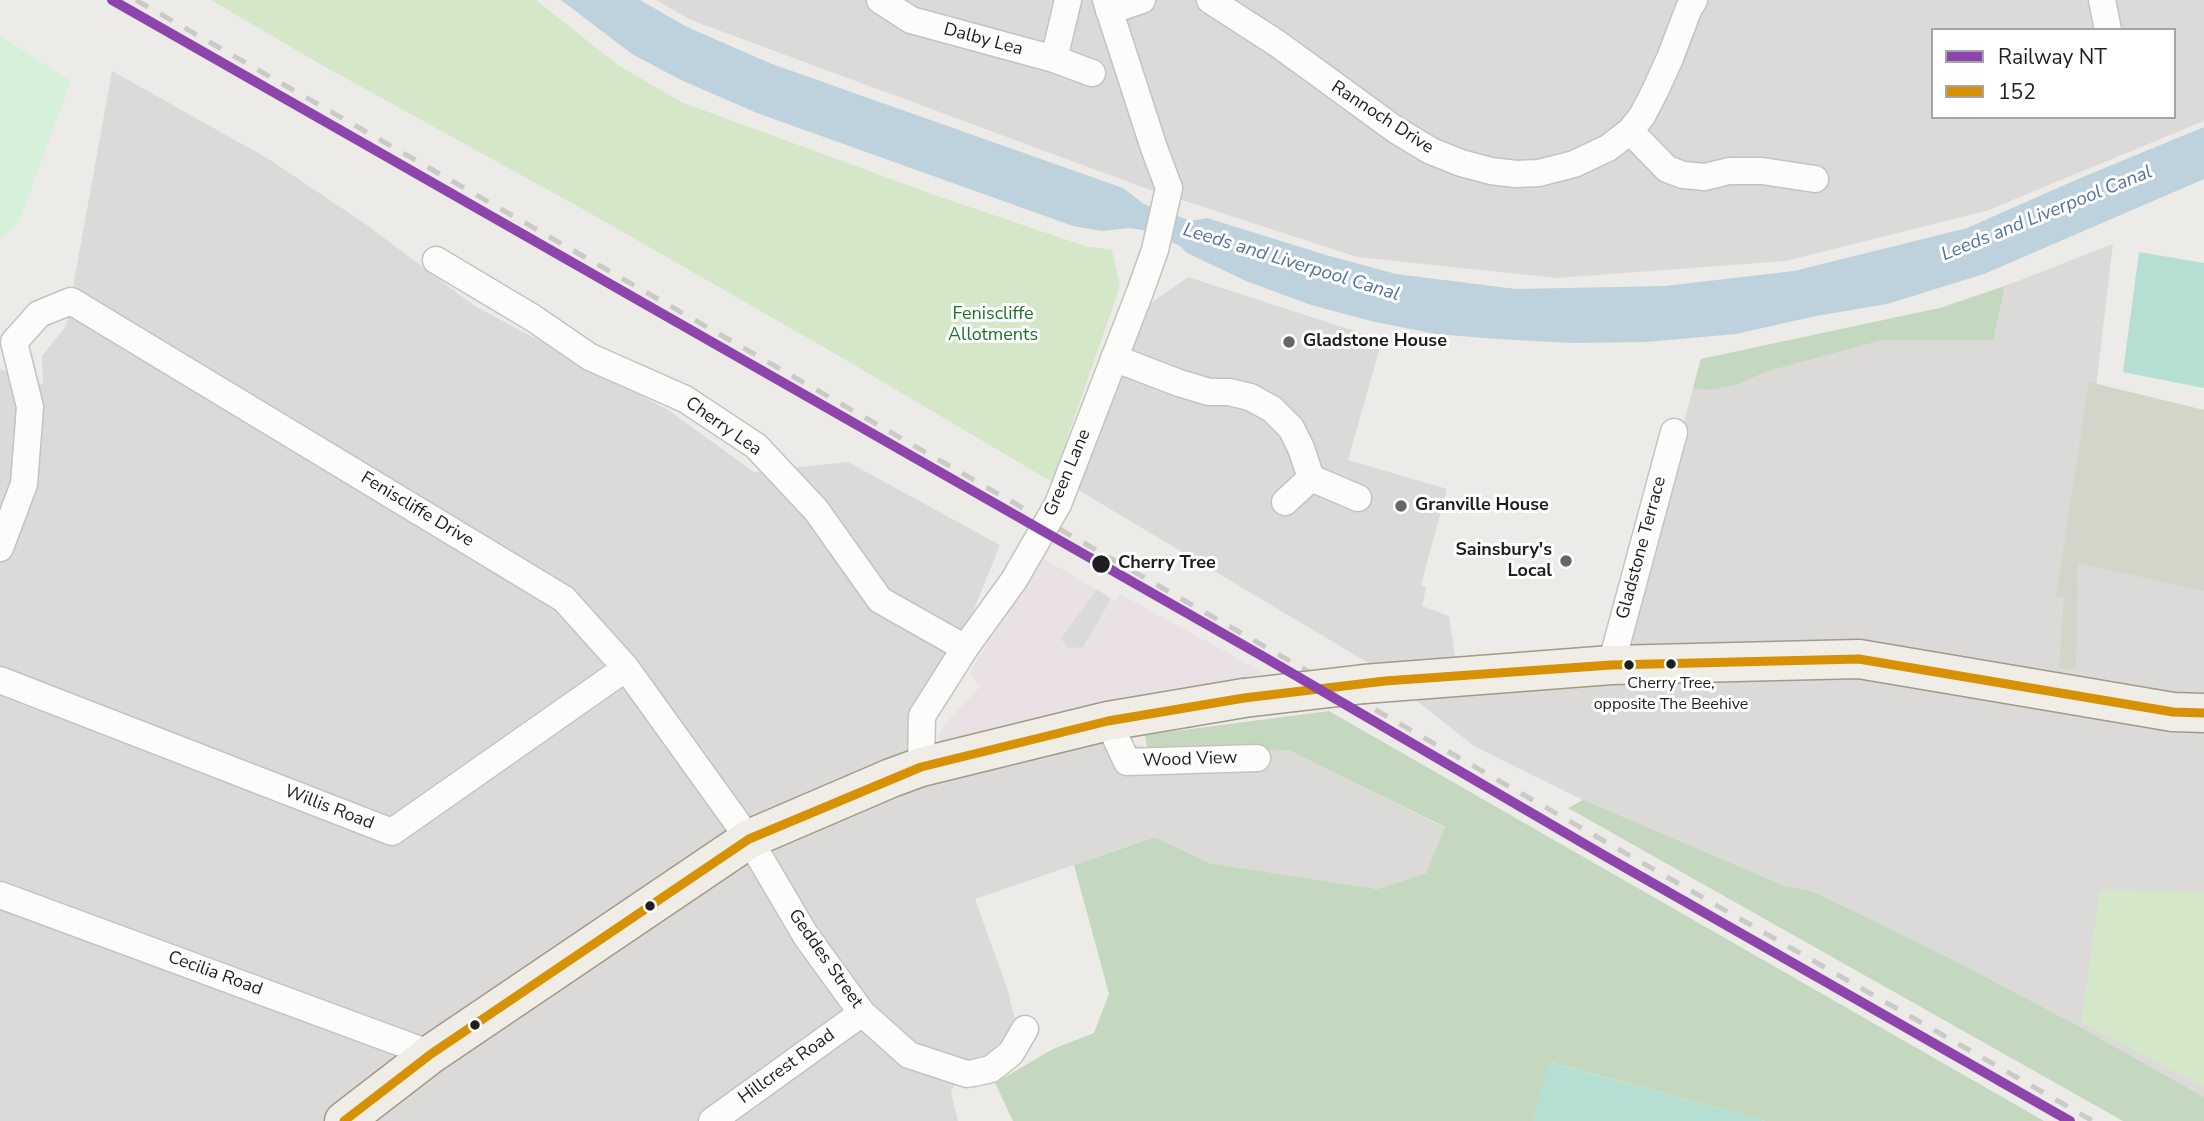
<!DOCTYPE html>
<style>
body{margin:0}
#map{position:relative;width:2204px;height:1121px;overflow:hidden;background:#ecebe7;font-family:"Nunito Sans",sans-serif}
canvas{display:block}
.legend{position:absolute;left:1931px;top:28px;width:245px;height:91px;box-sizing:border-box;background:#fff;border:2px solid #a5a5a5;margin:0;padding:9px 12px;list-style:none;font-size:21px;color:#1e1e1e}
.legend li{display:flex;align-items:center;gap:14px;height:35px}
.legend b{width:35px;border:2px solid #a5a5a5}
</style>
<div id="map">
<canvas width="2204" height="1121"></canvas>
<ul class="legend">
<li><b style="height:9px;background:#8e44ad"></b>Railway NT</li>
<li><b style="height:9px;background:#d69204"></b>152</li>
</ul>
</div>
<script>
const ctx = document.querySelector('canvas').getContext('2d');
ctx.lineJoin = 'round';
function fill(path, color) {
  ctx.fillStyle = color;
  ctx.fill(path, 'evenodd');
}
function shape(rows) {
  const path = new Path2D();
  for (const r of rows) {
    path.moveTo(r[0], r[1]);
    for (let i = 2; i < r.length; i += 2) path.lineTo(r[i], r[i + 1]);
  }
  return path;
}
function strokePath(path, color, width, dash) {
  ctx.strokeStyle = color;
  ctx.lineWidth = width;
  ctx.lineCap = dash ? 'butt' : 'round';
  ctx.setLineDash(dash || []);
  ctx.stroke(path);
}
function drawText(font, color, halo, rows, align = 'center') {
  ctx.font = font + ' "Nunito Sans",sans-serif';
  ctx.lineWidth = 6;
  ctx.setLineDash([]);
  ctx.textBaseline = 'middle';
  ctx.strokeStyle = halo;
  ctx.fillStyle = color;
  for (const [text, x, y, turn = 0] of rows) {
    ctx.save();
    ctx.translate(x, y);
    ctx.rotate((+turn || 0) * Math.PI / 180);
    ctx.textAlign = isNaN(turn) ? turn : align;
    if (halo) ctx.strokeText(text, 0, 0);
    ctx.fillText(text, 0, 0);
    ctx.restore();
  }
}
const residential = shape([
 [656,0,2204,0,2204,121,1986,211,1786,261,1557,278,1357,257,1142,187,691,20],
 [1933,30,2174,30,2174,117,1933,117],
 [112,71,267,158,364,223,475,306,668,410,754,472,848,462,1000,545,914,758,1077,731,1152,749,1289,749,1445,828,1426,873,1377,889,1209,863,1155,837,975,899,1008,991,1017,1029,995,1061,962,1063,951,1093,958,1121,0,1121,0,369,43,384,42,356,66,326],
 [2113,244,2078,539,2204,575,2204,1097,2080,1027,1812,891,1785,886,1589,803,1474,746,1370,664,1070,485,1148,305,1188,277,1382,340,1348,460,1447,489,1421,585,1426,587,1422,606,1449,616,1460,688,1615,676,1701,359,1940,308,2005,286]
]);
const industrial = shape([
 [1043,558,1115,601,1120,594,1266,674,1085,707,944,745,939,740,939,734,945,724,981,686,969,673]
]);
const religious = shape([
 [1097,589,1111,599,1083,647,1069,648,1061,639],
 [914,634,928,667,909,675,915,691,891,701,898,719,888,723,864,656]
]);
const construction = shape([
 [2089,382,2204,410,2204,591,2078,563,2076,670,2059,668,2064,597,2056,597]
]);
const grass = shape([
 [211,0,536,0,618,65,681,102,940,197,1085,246,1112,250,1120,286,1052,482,839,356,588,212,320,64],
 [2100,890,2204,891,2204,1087,2081,1023]
]);
const forest = shape([
 [2005,286,1993,340,1882,340,1768,371,1735,385,1710,390,1693,388,1701,359,1940,308],
 [1329,711,2044,1121,1765,1121,1550,1062,1533,1121,1013,1121,995,1083,1053,1049,1094,1033,1109,994,1074,865,1155,837,1209,863,1377,889,1426,873,1445,827,1289,750,1147,748,1145,735],
 [1583,800,1785,886,1812,891,1949,958,2080,1027,2204,1097,2204,1121,2123,1121,1568,808]
]);
const park = shape([
 [0,36,71,81,19,222,0,240]
]);
const pitch = shape([
 [2139,252,2204,263,2204,388,2123,372],
 [1549,1062,1765,1121,1533,1121]
]);
const water = shape([
 [561,0,640,0,687,27,772,64,1123,188,1144,204,1191,221,1207,218,1326,255,1396,274,1516,289,1665,286,1794,271,1967,228,2078,179,2204,127,2204,179,1984,274,1887,304,1816,316,1736,334,1646,342,1572,343,1497,339,1436,334,1375,322,1311,305,1246,281,1187,253,1180,246,1148,231,1130,228,1102,231,1073,226,757,113,681,80,632,54]
]);
const minor = shape([
 [880,0,911,20,1054,59,1092,73],
 [1210,0,1278,44,1396,130,1431,151,1461,163,1491,171,1516,174,1539,173,1574,164,1608,148,1630,131,1642,116,1655,91,1670,58,1689,8,1694,0],
 [2102,0,2108,30],
 [1109,11,1142,0],
 [1054,59,1068,0],
 [1630,131,1667,169,1683,175,1705,177,1729,171,1762,171,1815,179],
 [436,260,533,318,590,357,685,399,756,446,816,510,880,600,965,648],
 [1114,358,1179,383,1209,392,1229,392,1250,397,1272,409,1291,428,1301,448,1311,478,1285,502],
 [1311,478,1358,498],
 [1058,504,1140,292,1155,250,1169,188,1154,148,1106,0],
 [0,548,24,484,30,407,14,342,39,314,71,301,564,599,626,668,749,839,806,936,862,1013,909,1055,967,1074,974,1073,991,1069,1011,1053,1025,1029],
 [1611,665,1674,432],
 [0,680,392,832,626,668],
 [1108,721,1127,762,1257,758],
 [921,767,922,716,965,648,1014,580],
 [0,895,431,1054],
 [712,1121,862,1013]
]);
const primary = shape([
 [1364,684,1611,665,1859,659,2173,712,2204,713],
 [344,1121,431,1054,749,839,891,778,921,767,1108,721,1244,698]
]);
const rail = shape([
 [136,0,2093,1121]
]);
const minorBridge = shape([
 [1014,580,1058,504]
]);
const primaryBridge = shape([
 [1244,698,1364,684]
]);
const bus1 = shape([
 [344,1121,431,1054,749,839,921,767,1108,721,1244,698,1385,681,1611,665,1859,659,2173,712,2204,713]
]);
const rail1 = shape([
 [112,0,1264,657,1605,856,2070,1121]
]);
const markers = [
 [1289,342,7,"#666664"],
 [1401,506,7,"#666664"],
 [1566,561,7,"#666664"],
 [1101,564,10,"#1e1e1e"],
 [1671,664,6,"#1e1e1e"],
 [1629,665,6,"#1e1e1e"],
 [650,906,6,"#1e1e1e"],
 [475,1025,6,"#1e1e1e"]
];
const busNames = [
 ["Cherry Tree,",1671,684],
 ["opposite The Beehive",1671,705]
];
const streetNames = [
 ["Dalby Lea",983,40,15],
 ["Rannoch Drive",1382,118,33],
 ["Cherry Lea",723,427,35],
 ["Green Lane",1068,473,-67],
 ["Feniscliffe Drive",417,510,31],
 ["Gladstone Terrace",1642,548,-75],
 ["Wood View",1190,760,-2],
 ["Willis Road",329,808,21],
 ["Geddes Street",825,959,55],
 ["Cecilia Road",215,974,20],
 ["Hillcrest Road",787,1067,-36]
];
const parkNames = [
 ["Feniscliffe",993,315],
 ["Allotments",993,336]
];
const poiNames = [
 ["Gladstone House",1303,342],
 ["Granville House",1415,506],
 ["Sainsbury's",1552,551,"right"],
 ["Local",1552,572,"right"]
];
const stopNames = [
 ["Cherry Tree",1118,564]
];
const waterNames = [
 ["Leeds and Liverpool Canal",2047,214,-22],
 ["Leeds and Liverpool Canal",1291,263,17]
];
fill(residential, '#dbdad8');
fill(industrial, '#e9e1e4');
fill(religious, '#dadad8');
fill(construction, '#d4d4c9');
fill(grass, '#d5e7c9');
fill(forest, '#c4d8bf');
fill(park, '#d7f0da');
fill(pitch, '#b6dfd3');
fill(water, '#bdd2dc');
strokePath(minor, '#c3c3c1', 29);
strokePath(primary, '#a09b86', 41);
strokePath(minor, '#fcfcfb', 26);
strokePath(primary, '#efede5', 38);
strokePath(rail, '#cacac9', 5, [14, 14]);
strokePath(minorBridge, '#c3c3c1', 29, []);
strokePath(primaryBridge, '#a09b86', 41, []);
strokePath(minorBridge, '#fcfcfb', 26);
strokePath(primaryBridge, '#efede5', 38);
strokePath(bus1, '#d69204', 9);
strokePath(rail1, '#8e44ad', 10);
for (const [x, y, r, color] of markers) {
  const dot = new Path2D();
  dot.arc(x, y, r, 0, 2 * Math.PI);
  ctx.fillStyle = color;
  ctx.fill(dot);
  strokePath(dot, '#fff', 2.5);
}
drawText('16px', '#1e1e1e', '#fff', busNames);
drawText('18px', '#1e1e1e', '#fff', streetNames);
drawText('18px', '#16722a', '#fff', parkNames);
drawText('bold 18px', '#1e1e1e', '#fff', poiNames, 'left');
drawText('bold 18px', '#1e1e1e', '#fff', stopNames, 'left');
drawText('italic 19px', '#5371a5', '#fff', waterNames);
</script>
